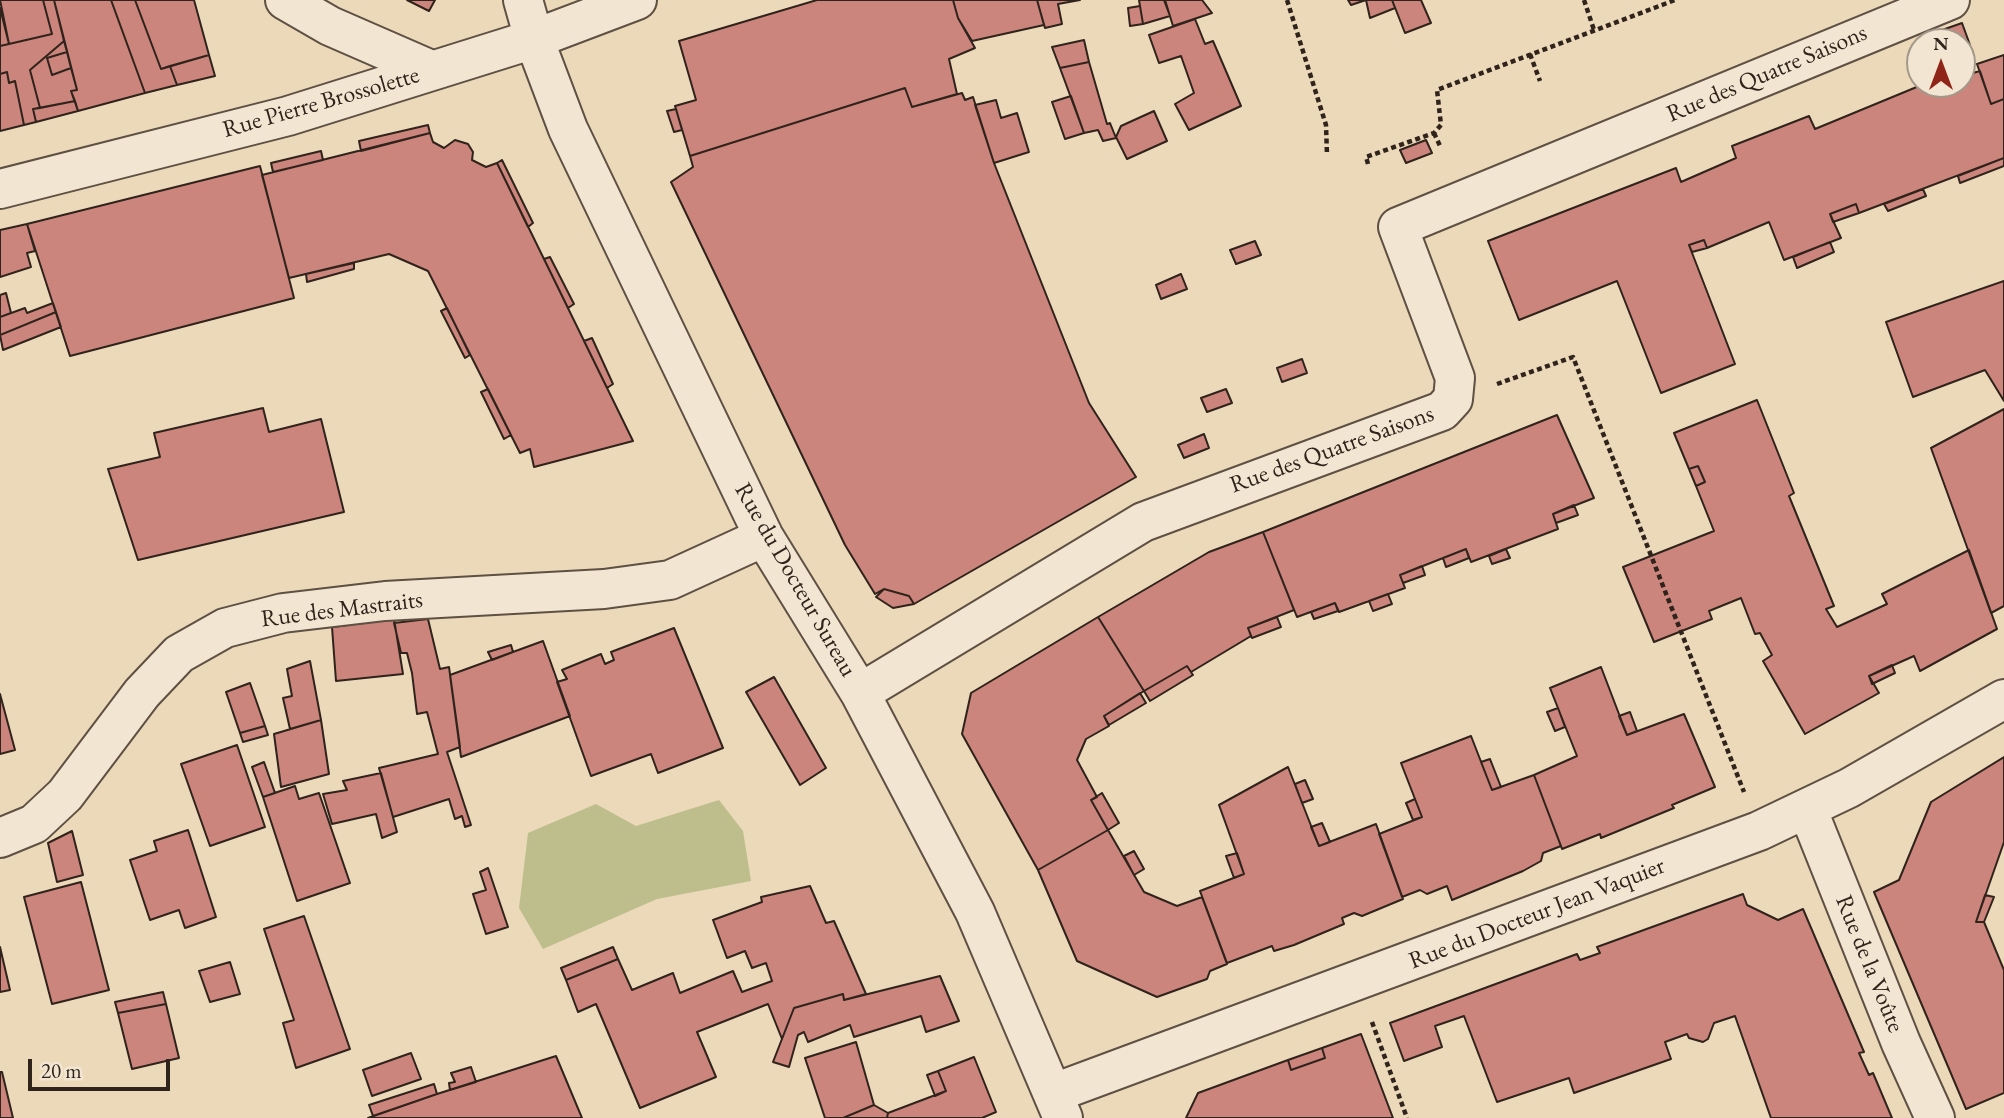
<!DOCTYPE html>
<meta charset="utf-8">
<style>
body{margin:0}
#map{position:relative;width:2004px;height:1118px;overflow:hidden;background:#ebd9ba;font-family:"EB Garamond",serif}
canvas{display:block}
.north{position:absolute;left:1906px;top:28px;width:70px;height:70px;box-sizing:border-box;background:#f2e6d2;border:2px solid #a49889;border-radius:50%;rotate:0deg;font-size:19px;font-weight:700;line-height:28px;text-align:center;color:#2f231b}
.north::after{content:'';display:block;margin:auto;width:24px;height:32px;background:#8f2418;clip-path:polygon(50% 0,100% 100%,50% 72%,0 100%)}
.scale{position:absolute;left:28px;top:1059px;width:142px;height:32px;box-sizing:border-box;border:4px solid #2f231b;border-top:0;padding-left:9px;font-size:21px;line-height:24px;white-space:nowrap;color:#2f231b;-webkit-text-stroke:5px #f2e6d2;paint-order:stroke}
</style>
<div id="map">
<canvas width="2004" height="1118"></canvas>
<div class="north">N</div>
<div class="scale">20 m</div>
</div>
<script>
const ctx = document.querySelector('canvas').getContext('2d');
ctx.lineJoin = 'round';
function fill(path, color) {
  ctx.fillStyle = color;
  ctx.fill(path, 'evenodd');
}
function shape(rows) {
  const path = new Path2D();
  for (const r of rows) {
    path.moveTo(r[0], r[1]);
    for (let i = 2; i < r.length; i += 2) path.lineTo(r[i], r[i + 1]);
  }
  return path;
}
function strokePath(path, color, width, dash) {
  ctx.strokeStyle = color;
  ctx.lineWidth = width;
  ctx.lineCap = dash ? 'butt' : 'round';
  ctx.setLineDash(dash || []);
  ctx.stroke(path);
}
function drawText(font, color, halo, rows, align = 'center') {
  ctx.font = font + ' "EB Garamond",serif';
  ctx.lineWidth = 7;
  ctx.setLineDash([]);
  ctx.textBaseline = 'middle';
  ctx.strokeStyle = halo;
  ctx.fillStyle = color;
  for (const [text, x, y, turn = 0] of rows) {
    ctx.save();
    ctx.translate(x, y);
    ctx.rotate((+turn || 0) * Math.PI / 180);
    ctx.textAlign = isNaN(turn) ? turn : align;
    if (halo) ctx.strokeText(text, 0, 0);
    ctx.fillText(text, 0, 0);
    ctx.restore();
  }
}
const green = shape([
 [719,800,743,831,751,881,657,899,543,949,519,908,528,833,596,804,636,826]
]);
const building = shape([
 [0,0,43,0,52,34,9,44,0,0],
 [43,0,54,0,64,41,30,70,40,108,33,109,36,122,24,125,15,81,9,83,7,72,0,74,0,46,52,34,43,0],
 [54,0,111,0,145,93,78,111,71,91,77,90,54,0],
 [111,0,135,0,161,69,170,66,177,85,145,93,111,0],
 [135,0,194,0,209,55,161,69,135,0],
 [407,0,435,0,429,11,407,0],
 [817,0,953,0,958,18,975,48,949,59,957,94,912,107,905,88,690,156,675,106,696,100,679,41,817,0],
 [953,0,1037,0,1044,25,972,41,958,18,953,0],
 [1037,0,1080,0,1058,4,1062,24,1045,28,1037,0],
 [1139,0,1164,0,1170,16,1143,24,1139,0],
 [1165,0,1202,0,1212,13,1173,26,1165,0],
 [1348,0,1392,0,1395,8,1370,18,1366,0,1351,5,1348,0],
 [1392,0,1421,0,1431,23,1405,33,1392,0],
 [1140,6,1143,24,1130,26,1128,8,1140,6],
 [0,8,9,44,0,46,0,8],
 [1195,19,1205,44,1213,41,1241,106,1189,130,1175,104,1194,93,1181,56,1159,63,1149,35,1195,19],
 [1962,23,1970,45,1962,48,1962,42,1931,42,1928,35,1962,23],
 [1084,40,1089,62,1060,68,1052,47,1084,40],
 [64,41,67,52,47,58,52,75,71,68,77,90,71,91,75,101,40,108,30,70,64,41],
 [67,52,71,68,52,75,47,58,67,52],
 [209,55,215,76,177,85,170,66,209,55],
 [2004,55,2004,99,1991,104,1977,64,2004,55],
 [1089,62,1107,124,1110,123,1116,138,1103,141,1098,130,1084,133,1060,68,1089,62],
 [1980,71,1991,104,2004,99,2004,158,1859,213,1856,204,1830,214,1841,238,1784,260,1769,222,1707,248,1704,240,1689,245,1735,364,1661,393,1617,281,1519,320,1488,241,1676,168,1681,182,1736,158,1732,146,1809,116,1815,129,1924,84,1962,84,1962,76,1980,71],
 [7,72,9,83,15,81,24,125,0,131,0,74,7,72],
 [905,88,912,107,962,93,965,100,973,97,994,163,1089,403,1136,477,914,604,909,596,884,589,875,594,845,545,671,182,693,167,690,156,905,88],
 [1071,96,1084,133,1065,139,1052,102,1071,96],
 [996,100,1001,118,1017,113,1029,152,994,163,975,105,996,100],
 [75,101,78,111,36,122,33,109,75,101],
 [676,109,682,130,674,132,667,111,676,109],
 [1154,111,1167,141,1127,159,1116,137,1121,126,1154,111],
 [428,125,430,133,361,151,359,141,428,125],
 [430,133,433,142,444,148,455,140,468,144,473,152,472,160,486,167,497,163,633,441,534,467,530,449,520,453,428,271,389,254,289,278,262,175,430,133],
 [1426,140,1432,153,1406,163,1400,150,1426,140],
 [321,151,323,160,273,172,271,163,321,151],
 [2004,158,2004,166,1960,183,1958,176,2004,158],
 [502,160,533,223,528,227,497,163,502,160],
 [260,166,294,298,70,356,27,224,260,166],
 [1923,189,1926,196,1888,211,1884,204,1923,189],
 [1856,204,1859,213,1833,222,1830,214,1856,204],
 [27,224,35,251,27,253,31,267,0,277,0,230,27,224],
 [1704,240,1707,248,1692,252,1689,245,1704,240],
 [1255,241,1261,255,1236,264,1230,250,1255,241],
 [1830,242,1834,252,1797,268,1793,257,1830,242],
 [550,257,574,304,568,308,544,259,550,257],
 [354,263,354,269,307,282,306,274,354,263],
 [1181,274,1187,289,1161,299,1156,285,1181,274],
 [2004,281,2004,401,1985,370,1913,397,1886,322,2004,281],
 [6,293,11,313,0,317,0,295,6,293],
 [53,303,56,312,0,335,0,317,25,308,27,313,53,303],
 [447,308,470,355,465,358,441,311,447,308],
 [56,312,61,327,3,350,0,335,56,312],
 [592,338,613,384,607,388,584,341,592,338],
 [1302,359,1307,373,1282,382,1277,368,1302,359],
 [488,389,511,435,504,439,481,392,488,389],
 [1226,389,1232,403,1207,412,1201,398,1226,389],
 [1757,400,1794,493,1789,496,1834,606,1826,609,1837,627,1887,604,1882,594,1969,550,1997,629,1920,671,1914,656,1869,676,1879,693,1805,734,1763,661,1772,655,1760,633,1755,634,1741,598,1709,611,1712,619,1654,642,1623,567,1714,531,1696,486,1705,482,1698,466,1689,469,1674,433,1757,400],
 [263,408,269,432,321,419,344,512,138,560,108,469,160,457,154,433,263,408],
 [2004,409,2004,606,1991,613,1931,448,2004,409],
 [1557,415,1594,498,1553,514,1558,529,1471,562,1466,549,1400,575,1405,588,1339,612,1335,603,1297,617,1263,532,1557,415],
 [1204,434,1209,448,1184,458,1178,445,1204,434],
 [1698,466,1705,482,1696,486,1689,469,1698,466],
 [1574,505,1578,515,1556,523,1553,514,1574,505],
 [1263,532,1294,610,1248,628,1251,636,1191,672,1187,666,1144,691,1098,617,1209,552,1263,532],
 [1466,549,1469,558,1446,567,1443,558,1466,549],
 [1506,549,1510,558,1492,564,1489,556,1506,549],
 [1422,566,1425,575,1403,583,1400,575,1422,566],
 [884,589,909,596,914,604,893,608,876,597,884,589],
 [1388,594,1392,604,1373,611,1369,601,1388,594],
 [1335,603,1338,611,1314,619,1311,612,1335,603],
 [1098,617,1144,691,1104,716,1109,726,1086,739,1077,760,1097,797,1091,800,1108,830,1038,870,962,734,971,693,1098,617],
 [1277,617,1281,627,1252,638,1248,628,1277,617],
 [394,619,403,674,336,681,332,627,394,619],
 [428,619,440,669,449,667,460,747,447,752,471,825,465,827,462,816,455,819,449,799,393,817,379,768,438,754,427,712,417,714,412,673,407,653,401,653,394,623,428,619],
 [674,628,723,748,658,773,651,754,591,776,557,682,567,679,562,670,601,654,605,664,614,660,611,652,674,628],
 [543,641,570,716,461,757,450,675,543,641],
 [511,645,513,652,492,660,488,652,511,645],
 [310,661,321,720,290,729,283,698,292,696,287,669,310,661],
 [1892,665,1895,673,1872,684,1869,676,1892,665],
 [1187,666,1193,675,1150,701,1144,691,1187,666],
 [1601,667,1627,735,1684,714,1715,787,1672,805,1674,808,1601,838,1600,834,1562,849,1534,775,1577,756,1550,688,1601,667],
 [774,677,826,768,800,785,746,692,774,677],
 [250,683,265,726,240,733,226,692,250,683],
 [1140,693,1146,703,1109,725,1104,716,1140,693],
 [0,694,15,750,0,754,0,694],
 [1558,708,1565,727,1555,731,1547,712,1558,708],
 [1630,712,1637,731,1627,735,1619,716,1630,712],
 [321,720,329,774,281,787,274,734,321,720],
 [265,726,268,735,243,742,240,733,265,726],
 [1471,736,1492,790,1534,775,1561,846,1543,853,1541,861,1523,871,1452,900,1447,886,1427,894,1420,890,1402,897,1379,834,1422,817,1401,763,1471,736],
 [237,745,265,827,210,846,181,764,237,745],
 [2004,757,2004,842,1976,922,1984,922,2004,970,2004,1093,1966,1109,1874,892,1899,880,1931,802,2004,757],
 [1490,759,1501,787,1492,790,1481,762,1490,759],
 [264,762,275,793,263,797,252,767,264,762],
 [1288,767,1319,846,1376,824,1403,899,1362,916,1354,913,1342,918,1344,924,1294,945,1274,951,1272,946,1227,963,1200,891,1244,874,1219,805,1288,767],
 [381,773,397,832,382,838,376,814,332,824,323,794,347,790,343,781,381,773],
 [1305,780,1313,799,1302,803,1295,784,1305,780],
 [295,786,299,799,319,793,350,883,297,901,263,797,295,786],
 [1102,793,1119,823,1108,830,1091,800,1102,793],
 [1415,799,1422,817,1413,820,1406,803,1415,799],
 [1322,823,1330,842,1319,846,1311,827,1322,823],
 [188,830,216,917,185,928,179,910,150,920,130,860,157,851,154,841,188,830],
 [1108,830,1144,892,1177,906,1202,897,1227,964,1210,971,1207,979,1157,997,1077,961,1038,870,1108,830],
 [72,831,83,875,57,882,48,843,72,831],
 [1134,851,1144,869,1134,875,1124,856,1134,851],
 [1237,853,1244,874,1234,878,1226,856,1237,853],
 [488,868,508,927,486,934,473,894,486,890,480,872,488,868],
 [81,882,109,990,52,1004,24,897,81,882],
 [810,886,826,923,834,921,866,994,844,1000,843,994,794,1008,782,1039,768,1004,697,1032,716,1077,640,1108,596,1004,578,1012,566,980,618,959,632,990,673,973,680,993,733,971,742,992,772,981,766,963,752,968,745,951,727,958,713,920,762,902,761,897,810,886],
 [1743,894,1747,905,1778,920,1803,909,1864,1052,1859,1053,1869,1075,1873,1073,1892,1118,1771,1118,1735,1016,1714,1023,1708,1039,1703,1042,1689,1038,1687,1034,1665,1042,1671,1059,1574,1093,1569,1078,1497,1102,1464,1016,1435,1026,1442,1047,1404,1061,1390,1023,1577,954,1580,960,1600,953,1597,947,1743,894],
 [1985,895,1994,897,1984,922,1976,922,1985,895],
 [304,916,350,1049,296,1068,283,1023,294,1020,264,929,304,916],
 [0,947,10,990,0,992,0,947],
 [613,947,618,959,566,980,561,968,613,947],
 [230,962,240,994,210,1002,199,971,230,962],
 [940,976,959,1021,926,1032,921,1016,854,1037,850,1025,808,1042,804,1032,798,1035,789,1067,773,1062,794,1008,843,994,844,1000,940,976],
 [163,992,166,1004,118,1013,115,1002,163,992],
 [166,1004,179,1058,132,1069,118,1013,166,1004],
 [1361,1034,1393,1118,1186,1118,1198,1093,1288,1060,1291,1070,1325,1058,1322,1048,1361,1034],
 [856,1042,874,1105,843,1118,825,1118,805,1058,856,1042],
 [1322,1048,1325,1058,1291,1070,1288,1060,1322,1048],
 [411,1053,421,1079,372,1096,363,1070,411,1053],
 [556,1056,582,1118,368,1118,437,1094,556,1056],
 [974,1057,996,1112,982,1118,887,1118,888,1113,946,1091,938,1071,974,1057],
 [471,1067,476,1082,450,1090,449,1083,455,1082,451,1073,471,1067],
 [938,1071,946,1091,935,1096,927,1075,938,1071],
 [0,1072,2,1072,13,1118,0,1118,0,1072],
 [434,1084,437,1094,373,1116,369,1105,434,1084],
 [874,1105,888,1113,887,1118,843,1118,874,1105]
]);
const path = shape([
 [1287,0,1326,125,1327,155],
 [1584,0,1594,30],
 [1530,54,1540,81],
 [1434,133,1441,148],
 [1368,164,1366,157,1434,133,1441,125,1437,90,1675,0],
 [1497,384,1573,357,1744,792],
 [1372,1022,1407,1118]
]);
const minor = shape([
 [285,0,330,26,431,70],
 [523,0,534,39,568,129,764,537,860,693,975,912,1063,1118],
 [0,189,288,116,534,39,637,0],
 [860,693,1143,522,1442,411,1453,399,1455,378,1398,227,1950,0],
 [1807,808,1901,1043,1935,1118],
 [0,838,34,824,65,795,142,693,179,654,225,628,283,613,385,601,604,589,670,580,764,537],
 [1054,1093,1759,831,1849,788,2004,699]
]);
const streetNames = [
 ["Rue des Quatre Saisons",1767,74,-23],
 ["Rue Pierre Brossolette",321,103,-16],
 ["Rue des Quatre Saisons",1332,450,-20],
 ["Rue du Docteur Sureau",795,580,60],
 ["Rue des Mastraits",342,610,-7],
 ["Rue du Docteur Jean Vaquier",1537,914,-21],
 ["Rue de la Voûte",1869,964,68]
];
fill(green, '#bdbe8b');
fill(building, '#cc857c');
strokePath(building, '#2f231b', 2);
strokePath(minor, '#5e5043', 42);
strokePath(path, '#2f231b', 4.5, [5, 3.5]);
strokePath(minor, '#f2e6d2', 38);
drawText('24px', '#2f231b', '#f2e6d2', streetNames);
</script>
